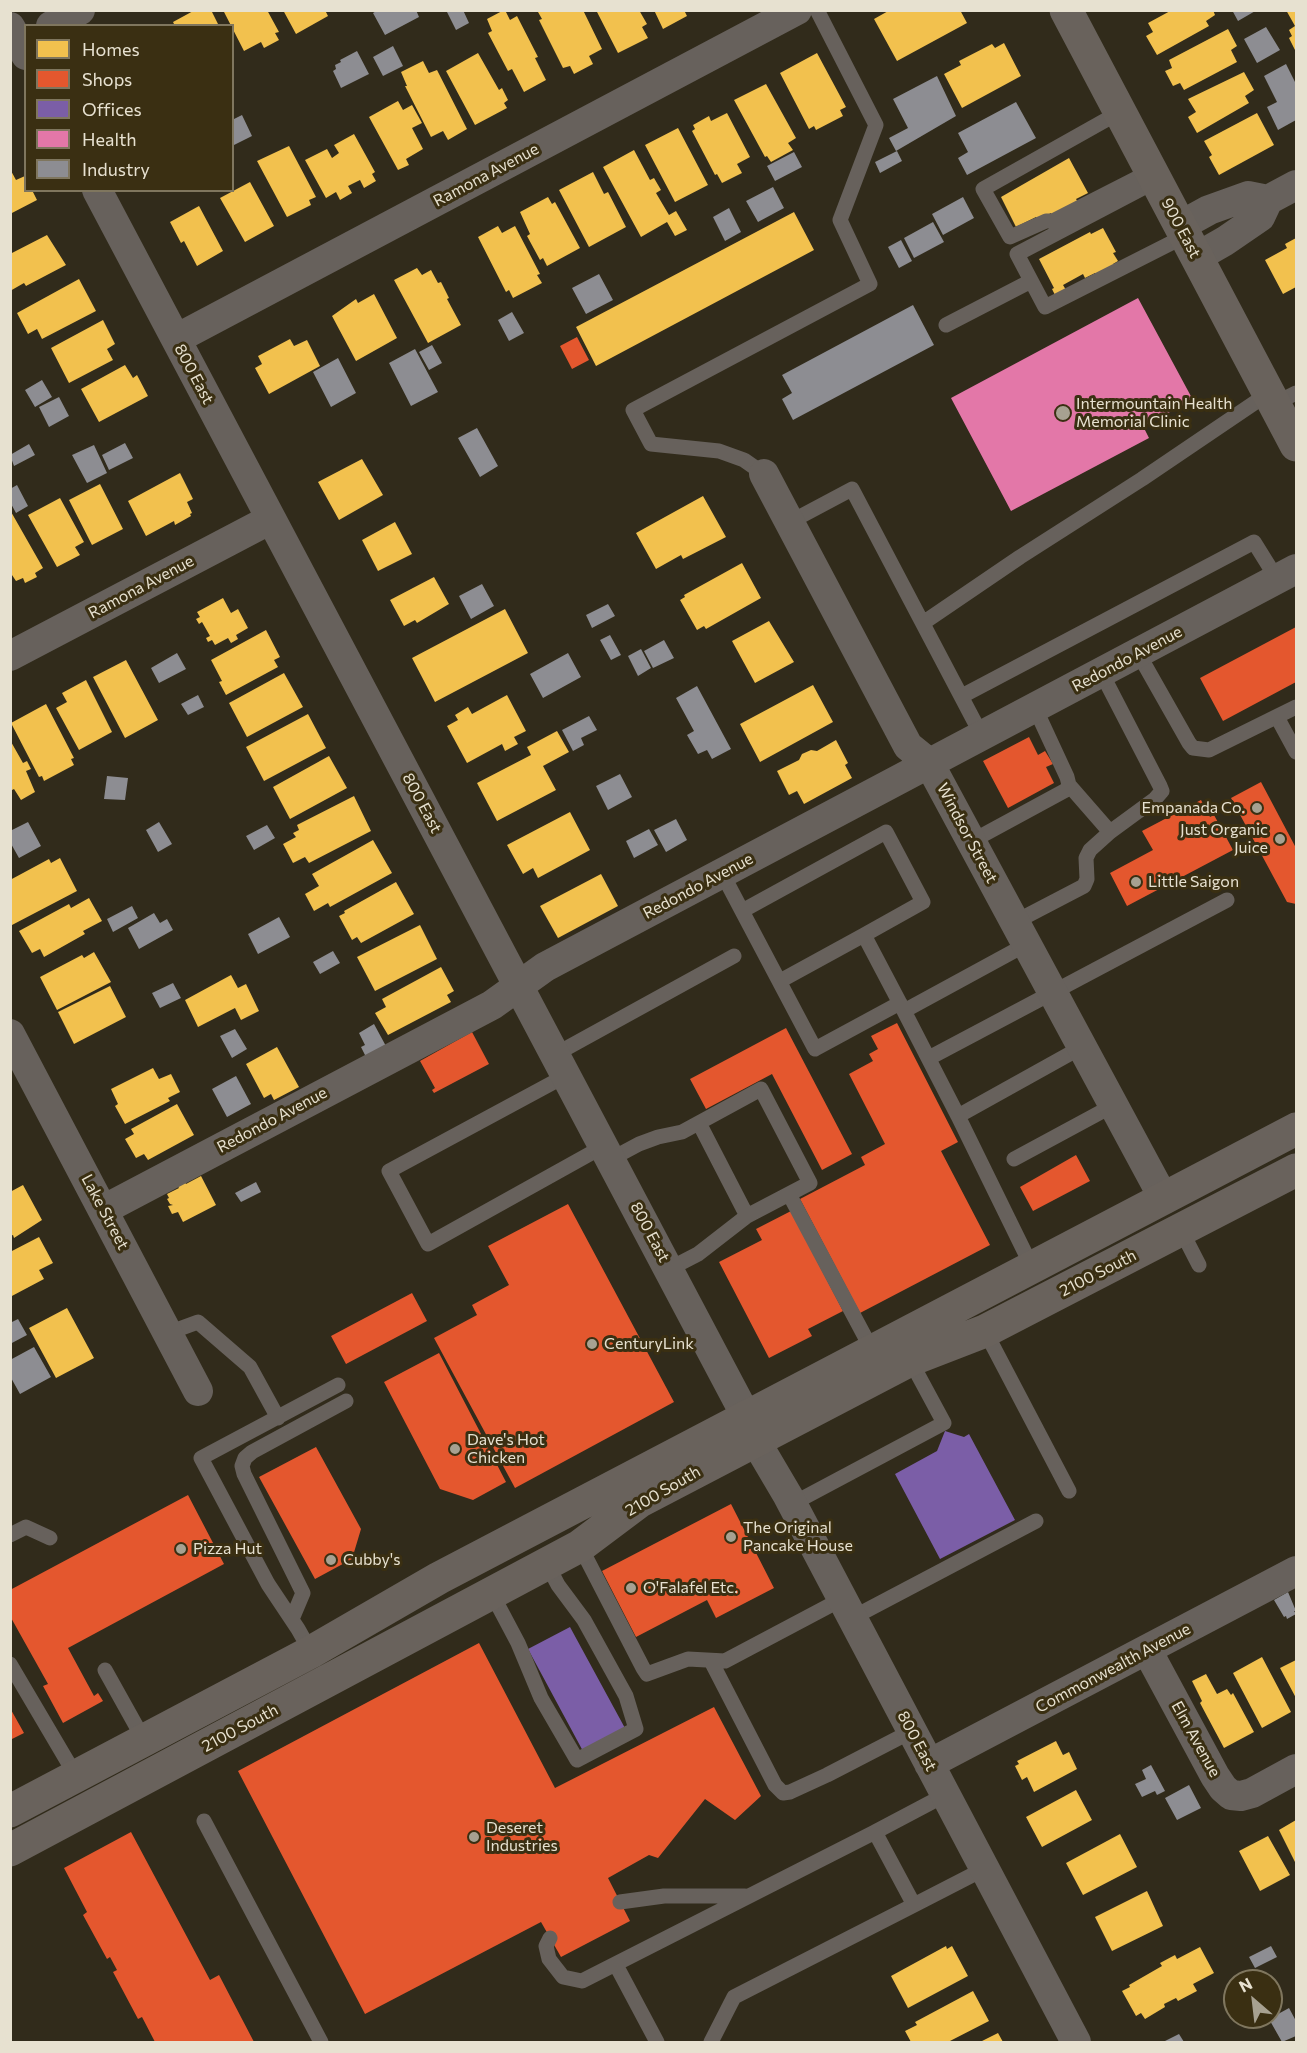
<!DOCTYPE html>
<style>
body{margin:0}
#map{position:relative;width:1307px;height:2053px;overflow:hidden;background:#312b1b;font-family:Commissioner,sans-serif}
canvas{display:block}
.frame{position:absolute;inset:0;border:12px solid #e7e1d0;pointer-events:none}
.legend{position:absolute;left:24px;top:24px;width:210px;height:168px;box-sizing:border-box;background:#3a2f12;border:2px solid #7f765e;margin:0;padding:8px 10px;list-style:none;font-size:18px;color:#e7e1d0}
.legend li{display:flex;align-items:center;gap:12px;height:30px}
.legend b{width:30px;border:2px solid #7f765e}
.north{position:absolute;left:1223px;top:1969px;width:60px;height:60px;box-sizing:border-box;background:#3a2f12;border:2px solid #7f765e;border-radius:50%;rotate:332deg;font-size:16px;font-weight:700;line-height:24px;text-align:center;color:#e7e1d0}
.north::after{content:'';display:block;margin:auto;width:21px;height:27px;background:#a7a191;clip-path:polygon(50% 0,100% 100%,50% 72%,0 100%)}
</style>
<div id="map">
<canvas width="1307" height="2053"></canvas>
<div class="frame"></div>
<ul class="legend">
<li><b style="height:16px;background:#f2c14e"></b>Homes</li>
<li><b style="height:16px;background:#e4572e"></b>Shops</li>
<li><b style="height:16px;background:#7b5ea7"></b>Offices</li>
<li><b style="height:16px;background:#e377a8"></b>Health</li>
<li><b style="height:16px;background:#8d8d92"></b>Industry</li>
</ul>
<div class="north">N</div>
</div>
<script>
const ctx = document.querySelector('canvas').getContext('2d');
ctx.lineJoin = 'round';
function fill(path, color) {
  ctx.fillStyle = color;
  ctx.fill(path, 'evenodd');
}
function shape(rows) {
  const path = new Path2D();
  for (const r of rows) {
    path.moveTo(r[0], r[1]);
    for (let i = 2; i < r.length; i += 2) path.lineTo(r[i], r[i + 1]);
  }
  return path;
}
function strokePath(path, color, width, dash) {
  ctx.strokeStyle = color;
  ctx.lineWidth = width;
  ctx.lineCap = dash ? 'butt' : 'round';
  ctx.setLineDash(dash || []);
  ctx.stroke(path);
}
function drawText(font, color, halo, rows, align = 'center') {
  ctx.font = font + ' Commissioner,sans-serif';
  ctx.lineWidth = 6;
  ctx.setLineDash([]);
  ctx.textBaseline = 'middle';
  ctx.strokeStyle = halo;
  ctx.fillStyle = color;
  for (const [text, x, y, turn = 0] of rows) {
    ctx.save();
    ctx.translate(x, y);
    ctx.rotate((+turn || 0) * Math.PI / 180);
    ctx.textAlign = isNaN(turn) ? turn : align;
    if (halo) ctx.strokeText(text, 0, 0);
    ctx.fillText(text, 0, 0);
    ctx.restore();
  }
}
const homes = shape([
 [195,10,211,10,219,26,175,26,173,22],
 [223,10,267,10,279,32,275,33,279,40,264,48,261,42,244,51],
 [283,10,325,10,328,16,296,34],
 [504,10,505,10,510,20,517,16,538,57,535,58,546,80,524,92,512,69,508,71,488,33,492,31,487,19],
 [541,10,583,10,602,49,589,56,593,64,574,74,570,66,563,68,539,20,542,19,538,12],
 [596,10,639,10,647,24,642,27,648,38,618,53],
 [654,10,684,10,687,16,663,29],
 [890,10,960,10,967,23,897,61,874,19],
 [1172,10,1213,10,1215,15,1206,21,1209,26,1157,55,1146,36,1153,32,1148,23],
 [1286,10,1296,10,1296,52,1289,38,1292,36,1289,30,1295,26],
 [1228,29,1237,46,1231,50,1237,62,1184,90,1180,83,1173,86,1165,71,1172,68,1169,60],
 [1004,43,1021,76,962,108,944,74,961,65,959,61,992,44,995,48],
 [478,53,499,90,502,88,508,100,504,103,507,108,475,125,446,71],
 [817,53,846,107,840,110,843,116,816,130,814,126,809,129,780,73],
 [423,61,429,73,437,70,467,129,448,140,443,131,431,137,405,86,407,86,401,72],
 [1244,72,1254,90,1245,96,1249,103,1197,133,1188,117,1196,112,1188,99],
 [766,84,796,138,788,143,793,150,771,162,767,156,765,157,734,100],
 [398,101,403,110,412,105,422,123,412,128,423,149,406,159,409,165,398,170,369,117],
 [727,113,750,157,737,164,742,173,722,183,717,174,715,175,692,131,695,129,693,125,709,116,711,121],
 [1257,113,1274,145,1219,175,1209,157,1212,155,1204,141],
 [678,128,708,185,675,202,645,145],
 [354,134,375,172,372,174,376,181,364,188,360,180,348,186,352,193,340,200,336,192,326,198,305,160,327,149,332,158,339,153,334,145],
 [289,146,316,197,309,200,311,205,287,217,257,161],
 [634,150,650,180,654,178,661,190,656,193,669,215,676,211,687,230,675,236,667,222,641,237,603,167],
 [1069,158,1088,193,1076,199,1079,204,1054,218,1051,213,1038,220,1036,217,1016,227,1001,197],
 [10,169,16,180,25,176,26,190,32,190,37,200,10,214],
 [593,172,604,194,608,192,626,227,589,247,559,190],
 [250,182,274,226,245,242,220,198],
 [548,197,552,204,555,202,580,248,547,266,543,258,540,260,527,236,530,234,520,212],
 [199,206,223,251,197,266,184,241,181,243,170,222],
 [794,212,814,250,596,366,576,327],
 [498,226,502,233,515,226,540,274,537,275,542,283,513,298,509,290,506,292,478,237],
 [1103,228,1116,252,1113,253,1118,261,1113,264,1115,267,1097,276,1095,273,1085,278,1083,274,1063,285,1066,290,1055,295,1052,289,1054,288,1039,259,1090,232,1091,234],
 [47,235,66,265,26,286,24,283,10,291,10,254],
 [1296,238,1296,287,1283,294,1265,260,1287,248,1285,244],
 [417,268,422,275,431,270,438,283,441,282,449,298,447,299,461,325,428,343,394,280],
 [79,279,96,311,42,339,37,329,28,334,17,313],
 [374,294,397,338,356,361,332,316,356,299,358,303],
 [103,320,115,344,107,349,113,360,69,383,51,348],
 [290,339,294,346,307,340,320,366,269,394,255,368,262,364,258,356],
 [125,365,133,378,137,375,148,396,99,422,81,389],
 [362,459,383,495,339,520,318,482],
 [180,473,193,499,187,502,192,513,190,514,191,516,175,525,174,521,146,536,128,501],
 [100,484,123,529,92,545,69,500],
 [703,496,726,537,683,559,681,555,656,569,636,533],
 [60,498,84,542,75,547,80,555,57,567,28,515],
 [10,510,43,568,35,573,37,577,25,583,23,578,16,581,10,572],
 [395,522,412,554,378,571,362,540],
 [742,563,761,598,706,629,704,626,697,630,680,600,685,597,684,595],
 [434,577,449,604,417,623,415,620,404,626,390,600],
 [223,598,231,613,238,609,248,628,236,635,238,639,231,643,228,638,215,645,212,640,208,642,206,638,210,636,202,622,199,624,196,619,200,617,197,612],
 [505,609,528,653,435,702,412,658],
 [769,621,794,662,755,683,732,641],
 [266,630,280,657,274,660,278,667,226,695,219,682,222,681,211,660],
 [126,660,158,720,125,738,93,677],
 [284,673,303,707,247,737,229,703],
 [86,680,112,732,79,750,56,708,67,702,62,693],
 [813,685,833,722,760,762,740,724],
 [507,695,526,731,514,737,518,744,505,751,502,744,467,763,447,726,458,720,455,715,468,707,472,714],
 [46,704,74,758,71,759,74,765,44,781,42,776,39,777,11,723],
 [308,714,326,748,264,781,246,747],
 [557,731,569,752,543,766,556,790,497,821,477,783,531,755,527,747],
 [10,740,23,763,27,761,31,769,26,771,35,792,21,800,14,789,10,791],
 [836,740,848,763,845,765,852,778,804,804,797,791,789,795,777,771,799,760,802,754,811,750,817,751],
 [329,756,347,788,290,819,273,787],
 [354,796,371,831,309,863,305,857,293,863,283,844,296,837,293,833,299,830,297,825],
 [570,812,590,850,538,878,533,868,523,874,507,845],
 [373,840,392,873,330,907,328,903,314,911,305,894,319,886,312,874],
 [60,858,77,891,12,925,10,921,10,880,49,859,51,863],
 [601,874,618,906,558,938,540,906],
 [396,882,414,914,361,943,357,937,352,940,339,916,345,913,344,911],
 [89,898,102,921,83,931,85,934,44,957,40,949,32,953,19,931,69,904,71,908],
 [420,925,437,959,375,991,357,957],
 [94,952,111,982,57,1010,40,977,82,955,84,958],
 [441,967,454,991,447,995,451,1002,388,1035,375,1013,386,1007,382,999],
 [231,975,238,988,246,984,259,1011,241,1020,235,1008,198,1027,185,1000],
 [110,986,126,1017,74,1044,58,1012],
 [277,1047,299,1087,274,1100,271,1094,264,1098,246,1064],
 [153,1068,159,1079,171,1074,180,1092,168,1098,170,1101,125,1124,115,1106,118,1104,111,1089],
 [177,1104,194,1135,148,1160,144,1154,136,1158,125,1139,134,1134,131,1129],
 [201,1176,216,1205,183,1222,178,1212,172,1214,168,1206,173,1205,170,1204,167,1199,169,1198,167,1194,179,1188,177,1185,184,1181,186,1184],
 [23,1185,42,1220,14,1238,13,1235,10,1236,10,1192],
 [39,1237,53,1263,39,1270,44,1279,10,1297,10,1252],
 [67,1308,94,1358,56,1378,29,1328],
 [1262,1657,1291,1712,1262,1728,1233,1673],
 [1296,1660,1296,1698,1280,1668],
 [1206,1674,1217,1694,1227,1689,1231,1695,1233,1693,1254,1732,1224,1748,1200,1703,1202,1701,1192,1681],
 [1056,1741,1063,1755,1069,1752,1077,1769,1034,1792,1027,1777,1022,1780,1015,1766,1019,1764,1017,1761],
 [1076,1790,1092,1820,1042,1847,1026,1817],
 [1296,1820,1296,1864,1279,1830],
 [1120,1834,1137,1867,1083,1895,1066,1863],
 [1268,1836,1290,1875,1260,1891,1239,1851],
 [1147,1891,1163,1926,1112,1951,1095,1917],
 [946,1946,947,1949,952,1946,968,1976,908,2008,891,1976],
 [1200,1947,1214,1973,1193,1984,1197,1991,1178,2001,1176,1998,1164,2004,1165,2007,1145,2019,1141,2013,1136,2016,1122,1991,1130,1987,1129,1985,1162,1966,1160,1963,1175,1955,1177,1959],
 [973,1991,989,2021,948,2042,911,2042,905,2031,917,2025,915,2022],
 [998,2033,1003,2042,980,2042]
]);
const shops = shape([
 [577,337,589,360,572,369,560,346],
 [1296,627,1296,682,1223,721,1200,678],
 [1029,737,1038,755,1045,751,1053,764,1046,767,1054,783,1008,808,983,761],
 [1261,782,1296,848,1296,904,1287,902,1231,798],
 [1201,800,1210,817,1214,815,1233,850,1127,906,1110,873,1153,850,1142,831],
 [897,1023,958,1142,941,1151,990,1245,860,1313,800,1199,865,1165,861,1157,885,1144,849,1074,873,1061,869,1054,878,1049,871,1036],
 [786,1028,852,1154,822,1170,772,1074,706,1109,690,1079],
 [472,1032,489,1064,434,1093,432,1090,435,1088,420,1061],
 [1076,1155,1090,1181,1033,1211,1020,1187],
 [568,1204,674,1402,515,1488,434,1338,477,1315,472,1305,509,1285,488,1246],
 [791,1211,843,1311,808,1329,812,1336,769,1358,719,1262,762,1240,756,1229],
 [412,1293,427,1321,346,1364,331,1336],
 [439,1353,506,1482,473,1500,440,1489,384,1382],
 [316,1447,361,1529,352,1559,315,1579,259,1477],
 [188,1495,224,1564,68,1648,94,1696,98,1693,103,1701,63,1723,43,1686,48,1684,10,1616,10,1590],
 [731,1504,774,1588,716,1618,707,1600,636,1637,602,1571],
 [479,1643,555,1788,714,1707,761,1796,735,1820,705,1799,658,1858,649,1855,608,1878,630,1921,561,1957,541,1922,365,2014,238,1771],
 [10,1708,24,1733,10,1740],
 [131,1832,210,1980,219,1975,254,2042,155,2042,142,2017,138,2019,113,1972,117,1970,110,1957,107,1959,83,1915,87,1912,64,1868]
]);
const offices = shape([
 [945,1431,964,1437,969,1434,1015,1520,940,1559,895,1474,937,1451],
 [570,1627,626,1730,584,1753,528,1649]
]);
const health = shape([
 [1138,298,1193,400,1143,426,1149,438,1011,511,951,398]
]);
const industry = shape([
 [378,10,416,10,419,17,385,35,373,13],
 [446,10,463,10,469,23,456,30],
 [1232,10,1257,10,1238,21],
 [1266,27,1280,50,1257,63,1244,39],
 [393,46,403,66,383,76,373,57],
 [357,51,369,74,341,88,333,71,336,69,335,65,341,62,340,60],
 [1286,64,1296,84,1296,120,1278,130,1267,107,1277,102,1264,76],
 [937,76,956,116,896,151,889,138,908,128,893,99],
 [1016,102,1036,138,967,175,958,158,968,152,958,133],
 [242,115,252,136,234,145,232,120],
 [897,151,902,161,880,173,875,162],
 [794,152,802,167,775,181,767,166],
 [773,187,784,208,758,222,746,201],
 [963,197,974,218,943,235,932,214],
 [729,208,741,232,725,241,713,217],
 [933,222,944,242,914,258,904,238],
 [901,240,912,261,899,268,888,247],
 [599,274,613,300,586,314,572,288],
 [913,305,934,345,793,420,782,399,792,393,782,375],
 [512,312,524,333,509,341,498,320],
 [432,345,442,363,429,370,419,352],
 [415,349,438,392,411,406,389,363],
 [338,358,356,393,331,407,313,372],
 [42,380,52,397,35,407,25,390],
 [59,397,69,416,49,427,39,407],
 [477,428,498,466,480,477,458,438],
 [125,443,133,458,109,470,102,455],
 [29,444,35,455,14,466,10,455],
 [94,445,107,473,87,483,72,455],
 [17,485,28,506,16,513,10,502,10,489],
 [482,584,494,606,471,619,459,596],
 [608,604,615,616,592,628,586,615],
 [610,635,621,655,611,660,600,640],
 [664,640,674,658,653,668,644,651],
 [641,649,651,668,638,676,628,656],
 [177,653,186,669,159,683,151,668],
 [568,653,581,677,543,698,530,674],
 [697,686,731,749,712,759,707,750,698,754,687,735,694,731,676,698],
 [198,695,204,707,188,715,181,704],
 [589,716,597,730,581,738,584,745,573,751,562,730],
 [620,774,632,797,608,810,596,786],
 [107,776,128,778,125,800,104,799],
 [676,819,687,840,666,852,654,830],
 [28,822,41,846,19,858,10,842,10,831],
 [159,822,172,844,158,852,146,830],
 [267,825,275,838,254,850,246,836],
 [649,829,658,845,634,858,626,841],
 [132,906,138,918,113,932,107,919],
 [154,913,160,923,167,919,173,930,139,949,128,928],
 [279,917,290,937,258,954,248,934],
 [333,951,340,963,320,974,313,962],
 [173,983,181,998,160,1008,152,993],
 [374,1024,387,1048,367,1059,361,1047,365,1045,359,1033],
 [235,1029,247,1049,232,1058,220,1036],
 [236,1076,251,1104,227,1117,212,1089],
 [256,1182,261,1192,241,1202,235,1193],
 [18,1319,27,1335,10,1344,10,1323],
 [34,1347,51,1377,20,1394,10,1376,10,1360],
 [1288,1592,1296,1611,1294,1611,1296,1614,1287,1619,1286,1616,1284,1617,1274,1600],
 [1151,1765,1165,1791,1157,1795,1155,1791,1142,1797,1135,1784,1146,1779,1142,1770],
 [1189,1785,1201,1808,1177,1820,1165,1798],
 [1271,1946,1277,1957,1255,1968,1249,1957],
 [1289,2008,1296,2021,1296,2036,1282,2042,1269,2019],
 [1179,2034,1184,2042,1163,2042]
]);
const lane = shape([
 [1120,112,983,189,1010,237,1046,221,1053,221,1151,171],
 [1156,181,1017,254,1045,307,1185,236],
 [946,325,1031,281],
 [1274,404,1296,393],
 [764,474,744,460,719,451,651,444,633,410,870,284,840,220,876,125,817,10],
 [790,522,852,489,982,736],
 [923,623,1020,557,1142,479,1269,393],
 [1138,653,1189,743,1193,748,1209,750,1296,707],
 [962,696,1254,542,1277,579],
 [1277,717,1296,752],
 [1069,785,1110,832],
 [972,841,1066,790,1069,785,1067,777,1035,708],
 [722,873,742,911,886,832,923,902,864,935,904,1011],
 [742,911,815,1049,900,1003],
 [1015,922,1084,886,1087,879,1086,858,1090,850,1110,832,1155,799,1162,791,1160,786,1101,672],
 [1027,944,904,1011,958,1116,1082,1047],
 [780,981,864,935],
 [556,1054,734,956],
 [929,1058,1227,900],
 [567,1075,389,1171,428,1244,604,1146],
 [958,1116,1032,1267],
 [699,1123,747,1216],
 [611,1159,639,1144,658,1137,682,1132,761,1089,810,1183,747,1216,698,1254,669,1269],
 [1014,1159,1114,1105],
 [789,1194,872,1350],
 [1181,1230,1199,1265],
 [985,1331,1069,1491],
 [168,1333,198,1322,250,1367,278,1418],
 [792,1504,944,1423,910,1360],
 [10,1535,26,1527,50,1538],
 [580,1546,643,1668,647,1674,688,1659,725,1661,842,1599],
 [492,1594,518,1643,541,1698,577,1760,636,1729,626,1696,584,1620,558,1585,547,1564],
 [852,1618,1036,1521],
 [292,1619,303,1593,244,1474,242,1466,245,1458,252,1452,346,1401],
 [311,1652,298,1629,268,1584,201,1458,338,1385],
 [711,1661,775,1785,783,1793,790,1792,827,1775,912,1731],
 [10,1664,76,1776],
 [105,1670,144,1740],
 [204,1821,321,2042],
 [875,1832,945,1795],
 [620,1902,664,1896,745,1896],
 [914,1905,984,1869],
 [550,1938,546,1946,549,1959,563,1977,582,1981,875,1832,914,1905,734,1997,711,2042],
 [616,1965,657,2042]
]);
const street = shape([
 [51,26,80,10],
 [10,27,26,55],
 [97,190,746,1416],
 [1180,226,1209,210,1248,196,1268,200],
 [1197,257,1225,241,1260,217,1268,200,1296,185],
 [176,339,797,10],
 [764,474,908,746,929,763,1164,1199],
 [10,656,271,519],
 [10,1034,198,1391],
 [103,1210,492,1005,545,967,1296,569],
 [755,1440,788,1496,1076,2042],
 [1147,1650,1215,1776,1223,1788,1231,1795,1241,1796,1252,1793,1296,1769],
 [929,1764,1296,1571]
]);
const secondary = shape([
 [1066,10,1296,445],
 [10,1811,311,1652,439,1578,1296,1129],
 [10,1850,580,1546,640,1501,910,1360,985,1331,1296,1170]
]);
const markers = [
 [1063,413,8,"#a7a191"],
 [1257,808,6,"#a7a191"],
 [1280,839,6,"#a7a191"],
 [1136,882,6,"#a7a191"],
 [592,1344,6,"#a7a191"],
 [455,1449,6,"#a7a191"],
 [731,1537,6,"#a7a191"],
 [181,1549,6,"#a7a191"],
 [331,1560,6,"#a7a191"],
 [631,1588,6,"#a7a191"],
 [474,1837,6,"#a7a191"]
];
const streetNames = [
 ["Ramona Avenue",486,175,-28],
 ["900 East",1181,228,62],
 ["800 East",194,374,62],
 ["Ramona Avenue",141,587,-28],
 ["Redondo Avenue",1127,659,-28],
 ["800 East",422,803,62],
 ["Windsor Street",967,833,62],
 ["Redondo Avenue",698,886,-28],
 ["Redondo Avenue",272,1120,-28],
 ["Lake Street",105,1212,62],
 ["800 East",650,1232,62],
 ["2100 South",1098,1273,-27],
 ["2100 South",663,1491,-30],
 ["Commonwealth Avenue",1113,1668,-28],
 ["2100 South",240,1728,-28],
 ["Elm Avenue",1196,1739,61],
 ["800 East",917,1741,62]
];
const poiNames = [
 ["Intermountain Health",1076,404],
 ["Memorial Clinic",1076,422],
 ["Empanada Co.",1245,808,"right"],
 ["Just Organic",1268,830,"right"],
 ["Juice",1268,848,"right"],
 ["Little Saigon",1148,882],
 ["CenturyLink",604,1344],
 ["Dave's Hot",467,1440],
 ["Chicken",467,1458],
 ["The Original",743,1528],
 ["Pancake House",743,1546],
 ["Pizza Hut",193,1549],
 ["Cubby's",343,1560],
 ["O'Falafel Etc.",643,1588],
 ["Deseret",486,1828],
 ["Industries",486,1846]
];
fill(homes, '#f2c14e');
fill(shops, '#e4572e');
fill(offices, '#7b5ea7');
fill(health, '#e377a8');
fill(industry, '#8d8d92');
strokePath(lane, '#67615c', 15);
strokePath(street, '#67615c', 30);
strokePath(secondary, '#69625c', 33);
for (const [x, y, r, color] of markers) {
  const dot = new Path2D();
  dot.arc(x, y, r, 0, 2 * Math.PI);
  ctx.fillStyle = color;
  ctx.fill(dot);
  strokePath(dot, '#3a2f12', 2);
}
drawText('16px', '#e7e1d0', '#3a2f12', streetNames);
drawText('16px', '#e7e1d0', '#3a2f12', poiNames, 'left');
</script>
